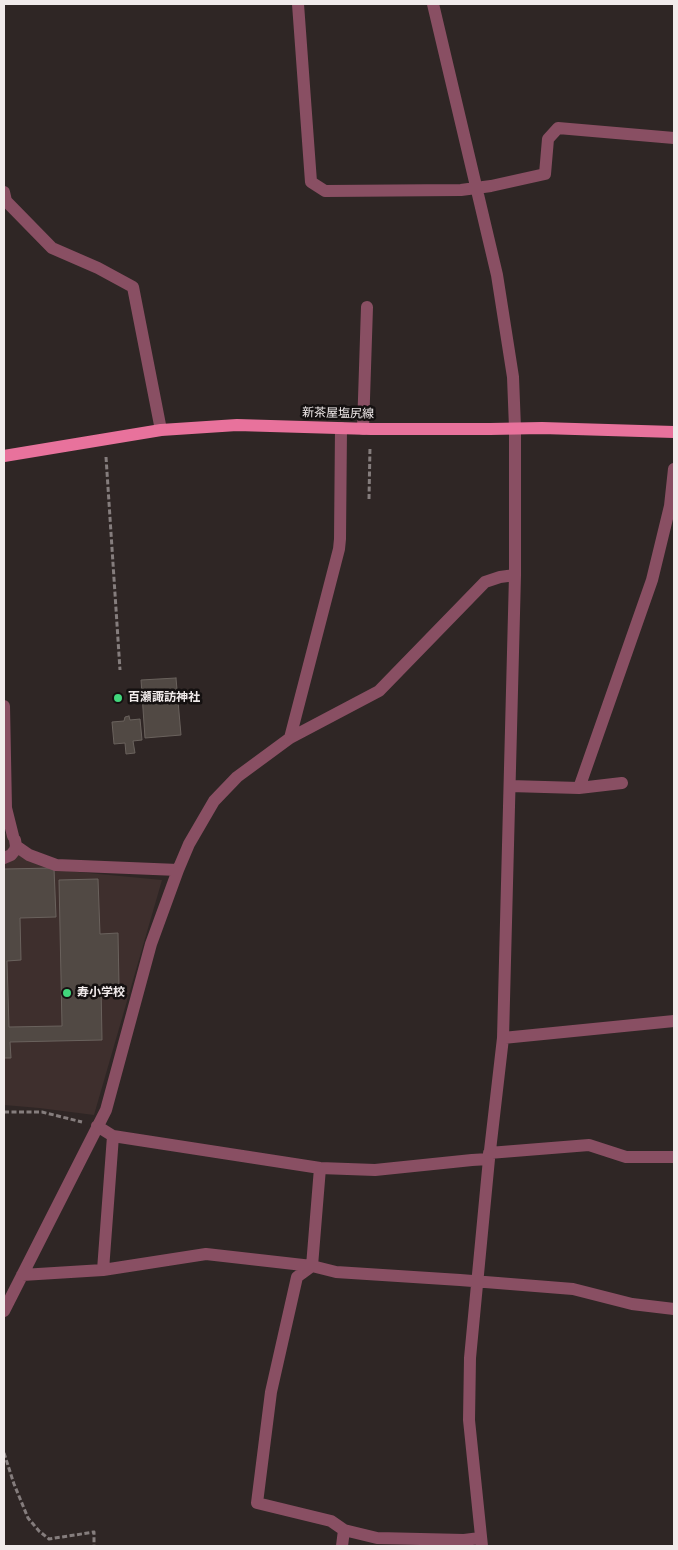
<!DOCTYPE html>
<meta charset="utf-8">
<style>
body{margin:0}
#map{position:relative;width:678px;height:1550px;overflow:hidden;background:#2f2625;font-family:Roboto,sans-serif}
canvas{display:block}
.frame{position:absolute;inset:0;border:5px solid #f1ebeb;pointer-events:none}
</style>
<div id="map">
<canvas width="678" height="1550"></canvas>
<div class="frame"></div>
</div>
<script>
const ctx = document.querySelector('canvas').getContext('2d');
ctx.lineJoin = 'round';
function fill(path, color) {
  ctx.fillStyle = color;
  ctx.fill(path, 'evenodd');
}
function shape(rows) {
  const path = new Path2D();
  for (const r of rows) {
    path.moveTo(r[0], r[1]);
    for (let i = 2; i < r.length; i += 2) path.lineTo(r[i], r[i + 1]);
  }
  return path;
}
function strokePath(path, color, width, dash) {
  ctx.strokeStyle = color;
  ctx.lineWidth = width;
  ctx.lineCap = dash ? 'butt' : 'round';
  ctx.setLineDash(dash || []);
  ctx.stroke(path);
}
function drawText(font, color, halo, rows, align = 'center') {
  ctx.font = font + ' Roboto,"Noto Sans JP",sans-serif';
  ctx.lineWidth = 5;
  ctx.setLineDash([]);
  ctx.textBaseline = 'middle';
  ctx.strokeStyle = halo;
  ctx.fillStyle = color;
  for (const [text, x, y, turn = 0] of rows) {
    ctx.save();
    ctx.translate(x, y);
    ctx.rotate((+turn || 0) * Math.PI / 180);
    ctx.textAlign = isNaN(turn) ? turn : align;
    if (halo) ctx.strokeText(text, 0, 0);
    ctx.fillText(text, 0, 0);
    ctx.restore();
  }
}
const built = shape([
 [4,831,23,856,57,870,162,880,94,1115,39,1108,4,1105]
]);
const building = shape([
 [176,678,181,735,145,738,141,680,176,678],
 [129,716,130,720,140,719,142,740,133,741,135,753,126,754,125,743,114,744,112,722,124,721,125,717,129,716],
 [54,868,56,917,20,918,21,960,7,961,9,1027,62,1026,59,880,98,879,100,934,118,933,119,986,101,986,102,1040,10,1042,11,1058,4,1058,4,869,54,868]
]);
const path = shape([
 [106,457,120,670],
 [369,499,370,447],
 [4,1112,42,1112,82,1122],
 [4,1453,14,1484,28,1518,39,1531,49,1539,94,1532,94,1546]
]);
const minor = shape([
 [298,4,311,182,325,191,461,190,491,186,545,174,548,139,558,128,674,138],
 [433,4,497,275,513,377,515,428,515,575,503,1038,489,1159,470,1358,469,1420,482,1546],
 [4,192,6,201,52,248,98,268,133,287,161,430],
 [363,429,367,307],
 [4,706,6,808,13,836],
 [290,738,339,549,340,539,341,428],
 [510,786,579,788,622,783],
 [579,788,652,580,670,506,674,469],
 [16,846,29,855,56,865,178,870],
 [4,858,11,855,15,850,16,846,15,840],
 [503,1038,674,1021],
 [97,1126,113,1136,320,1168,375,1170,472,1160,489,1159],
 [489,1153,589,1145,626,1157,674,1157],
 [320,1168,312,1266,297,1277,271,1392,257,1503,331,1521,344,1530],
 [103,1270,113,1136],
 [22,1275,103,1270,206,1254,312,1266,336,1272,460,1280,573,1289,632,1304,674,1309],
 [4,1311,106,1110,151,944,178,870,189,844,214,801,237,777,290,738,379,691,485,582,500,577,515,575],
 [342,1546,344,1530,377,1538,464,1540,480,1538]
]);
const major = shape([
 [4,456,161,430,237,425,371,429,490,429,542,428,674,432]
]);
const markers = [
 [118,698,5,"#41d77c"],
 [67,993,5,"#41d77c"]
];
const streetNames = [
 ["新茶屋塩尻線",338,414,1]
];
const poiNames = [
 ["百瀬諏訪神社",128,698],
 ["寿小学校",77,993]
];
fill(built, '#3e2f2d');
fill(building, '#514944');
strokePath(building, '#6a625d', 1);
strokePath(path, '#857d7d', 3, [5, 2.5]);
strokePath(minor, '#894f63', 12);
strokePath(major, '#e8729c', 12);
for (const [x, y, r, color] of markers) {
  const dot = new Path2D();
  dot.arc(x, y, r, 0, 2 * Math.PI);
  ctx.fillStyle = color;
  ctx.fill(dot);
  strokePath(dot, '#141010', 2);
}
drawText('12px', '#f1ebeb', '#141010', streetNames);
drawText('bold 12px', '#f1ebeb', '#141010', poiNames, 'left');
</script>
